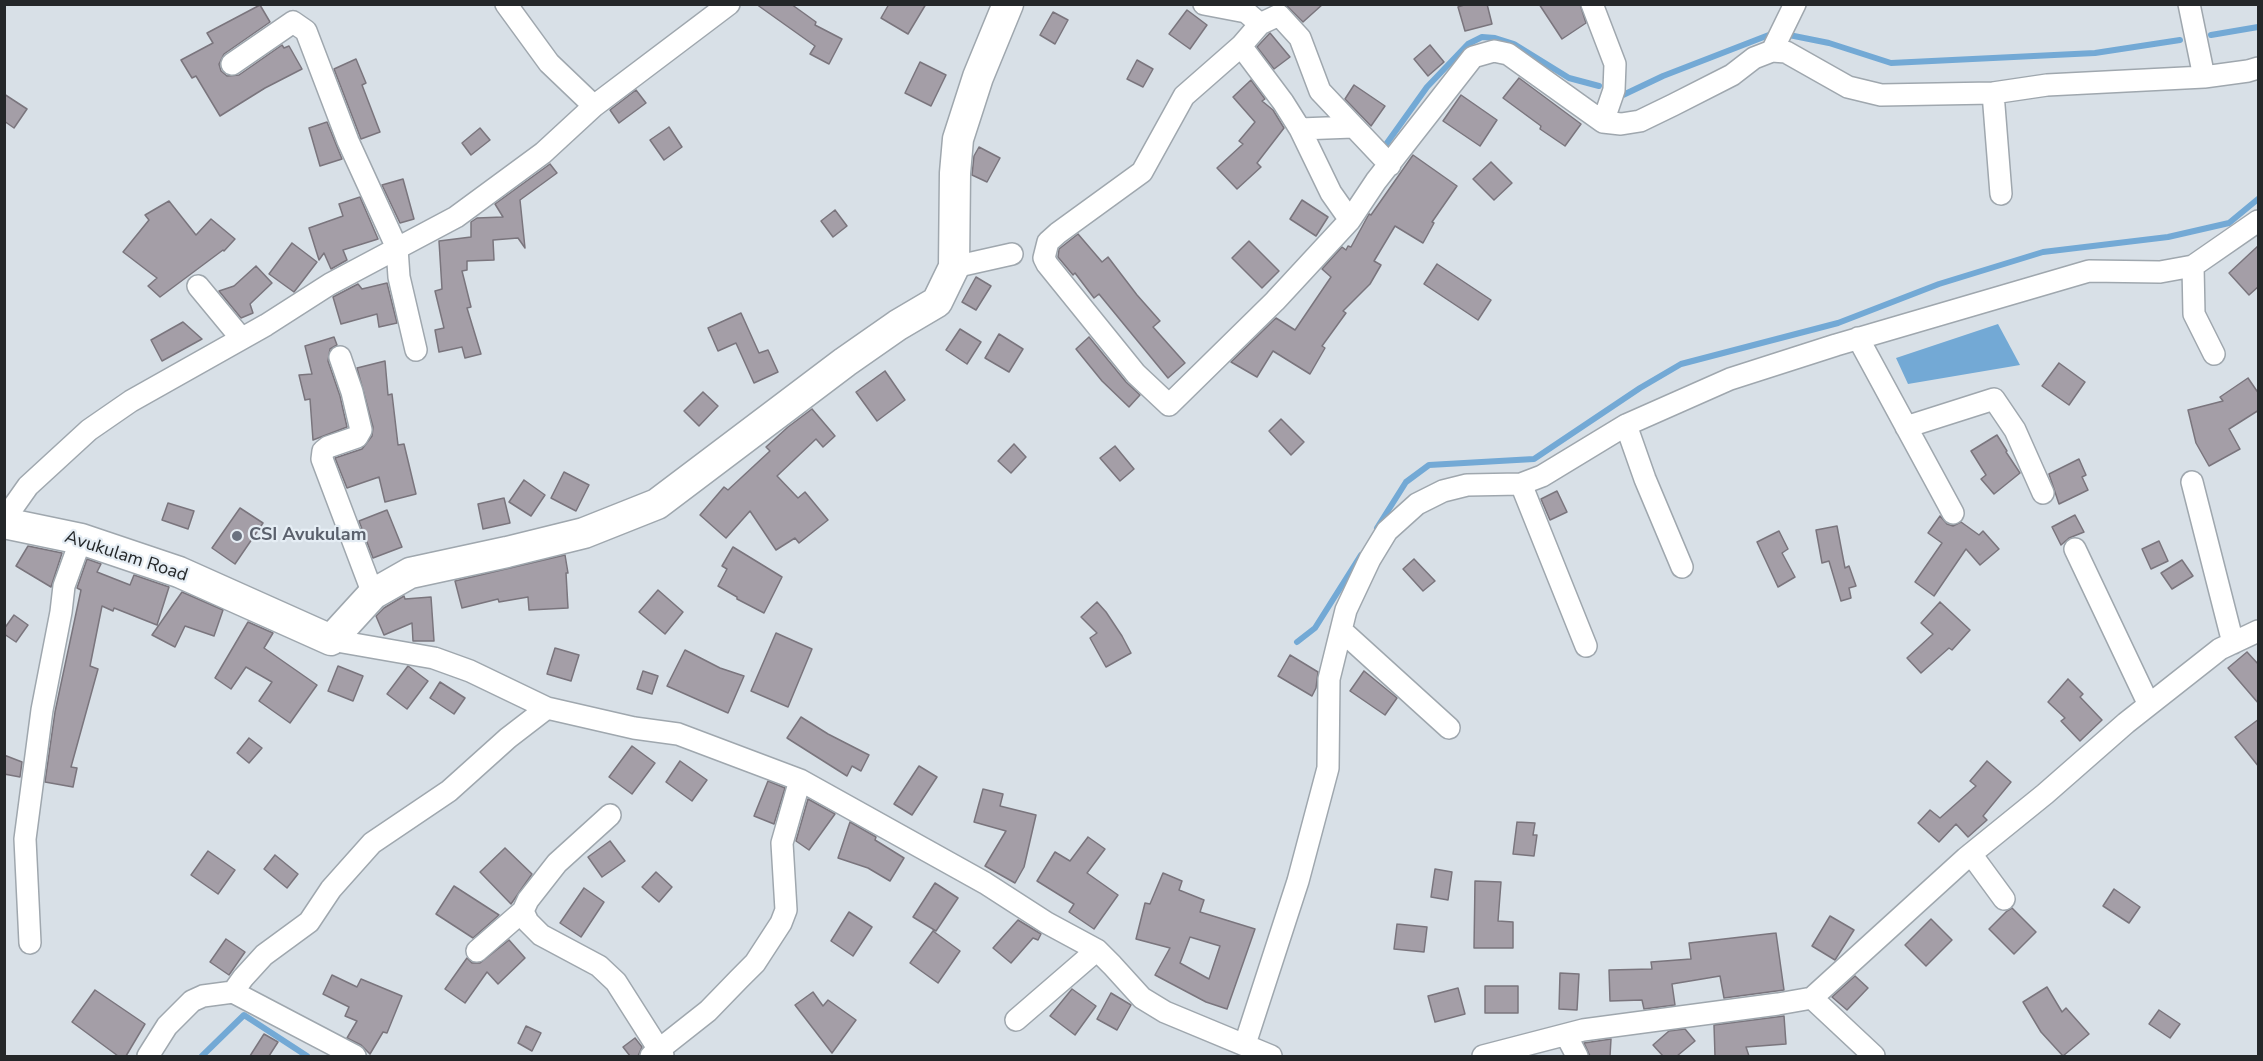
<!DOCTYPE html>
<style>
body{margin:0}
#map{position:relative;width:2263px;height:1061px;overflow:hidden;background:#d8e0e7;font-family:"Nunito Sans",sans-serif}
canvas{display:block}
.frame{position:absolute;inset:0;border:6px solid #242729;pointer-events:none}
</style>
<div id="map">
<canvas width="2263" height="1061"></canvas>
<div class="frame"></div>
</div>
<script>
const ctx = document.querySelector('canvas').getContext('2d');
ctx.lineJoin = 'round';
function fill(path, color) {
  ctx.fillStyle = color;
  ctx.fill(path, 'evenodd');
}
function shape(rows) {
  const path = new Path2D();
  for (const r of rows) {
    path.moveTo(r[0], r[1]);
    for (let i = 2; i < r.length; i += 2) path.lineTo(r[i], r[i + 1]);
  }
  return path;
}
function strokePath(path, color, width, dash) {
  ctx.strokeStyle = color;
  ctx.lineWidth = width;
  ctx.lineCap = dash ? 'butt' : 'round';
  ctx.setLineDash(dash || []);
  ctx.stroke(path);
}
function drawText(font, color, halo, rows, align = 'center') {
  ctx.font = font + ' "Nunito Sans",sans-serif';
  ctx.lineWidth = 4.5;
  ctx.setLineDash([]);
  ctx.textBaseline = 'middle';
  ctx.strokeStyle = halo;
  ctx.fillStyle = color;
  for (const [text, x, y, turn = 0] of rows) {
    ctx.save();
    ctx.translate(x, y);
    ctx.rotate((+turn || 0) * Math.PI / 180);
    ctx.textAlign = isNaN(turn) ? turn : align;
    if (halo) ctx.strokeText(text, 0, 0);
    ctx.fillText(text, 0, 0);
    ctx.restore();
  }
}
const water = shape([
 [1998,324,2020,365,1908,384,1896,358]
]);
const stream = shape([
 [1784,34,1829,43,1891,63,2095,53,2180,40],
 [2211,35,2258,27],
 [1623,95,1663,76,1774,33],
 [1382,150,1427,87,1468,44,1482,37,1495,38,1514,44,1569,78,1599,86],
 [1377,528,1406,482,1429,465,1534,459,1640,388,1681,364,1838,323,1939,284,2043,252,2168,237,2229,223,2258,199],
 [1297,642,1315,628,1361,555],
 [202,1056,244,1015,307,1056]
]);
const building = shape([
 [756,4,791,4,816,22,815,25,842,39,829,64,810,54,815,46,756,4],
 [889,4,926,4,908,34,881,18,889,4],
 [1285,4,1323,4,1303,22,1285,4],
 [1467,4,1487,4,1492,24,1465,31,1458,7,1467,4],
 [1539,4,1580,4,1586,23,1562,39,1539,4],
 [260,5,270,22,224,54,219,64,221,71,227,76,239,75,282,45,284,48,289,46,302,69,265,88,220,116,196,76,192,78,181,60,213,43,207,33,260,5],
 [1187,10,1207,25,1190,49,1169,34,1187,10],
 [1053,12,1068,20,1055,44,1040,35,1053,12],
 [1270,33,1290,57,1274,69,1257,47,1270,33],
 [1430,45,1444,62,1428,76,1414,59,1430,45],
 [356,59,366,83,362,85,380,132,361,139,334,69,356,59],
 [1137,60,1153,69,1143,87,1127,79,1137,60],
 [920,62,946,75,931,106,905,93,920,62],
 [1519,78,1581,124,1565,146,1540,129,1541,126,1503,98,1519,78],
 [1251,80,1265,99,1262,101,1273,110,1284,128,1257,163,1261,167,1237,189,1217,168,1243,144,1239,141,1255,122,1233,97,1251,80],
 [1354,85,1385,106,1371,126,1345,99,1354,85],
 [636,90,646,103,619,123,610,110,636,90],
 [4,94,27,109,14,128,4,121,4,94],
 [1461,95,1497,120,1480,146,1443,121,1461,95],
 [327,122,342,159,320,166,309,128,327,122],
 [669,127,682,147,664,160,650,140,669,127],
 [480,128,490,140,471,155,462,143,480,128],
 [979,147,1000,158,987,182,972,175,974,156,979,147],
 [1413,155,1457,186,1432,222,1434,223,1423,243,1395,226,1374,261,1381,265,1370,284,1343,311,1346,313,1322,346,1325,348,1310,374,1273,351,1257,377,1231,362,1276,318,1295,330,1331,277,1322,269,1342,247,1346,250,1348,246,1351,247,1369,214,1371,215,1413,155],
 [1491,162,1512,183,1494,200,1473,179,1491,162],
 [550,164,557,173,520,200,525,248,518,238,493,240,494,260,467,261,467,270,462,271,471,307,467,308,481,354,465,358,462,347,439,352,435,330,444,328,435,291,442,289,439,241,471,237,471,222,477,218,503,217,495,204,550,164],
 [403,179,414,219,400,223,382,185,403,179],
 [360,197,378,239,343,250,347,260,331,269,324,253,319,260,309,228,343,216,339,204,360,197],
 [1302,200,1328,217,1316,236,1290,219,1302,200],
 [169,201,196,235,211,219,235,239,224,251,223,250,160,297,148,286,157,278,123,252,149,220,145,215,169,201],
 [835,210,847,226,833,237,821,221,835,210],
 [1078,234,1102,262,1108,257,1137,295,1160,321,1153,327,1185,363,1168,378,1099,294,1094,298,1075,273,1073,275,1058,257,1059,249,1078,234],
 [1249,241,1279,271,1262,288,1232,258,1249,241],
 [292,243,317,262,294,292,269,274,292,243],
 [2259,245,2259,286,2249,295,2229,273,2259,245],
 [1437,264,1491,300,1478,320,1424,284,1437,264],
 [256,266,272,283,250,304,253,313,241,318,219,291,234,286,256,266],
 [976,277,991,286,976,310,962,302,976,277],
 [387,283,397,323,379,327,377,314,341,324,333,297,358,284,362,289,387,283],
 [741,313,759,353,768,350,778,372,754,383,736,343,718,351,708,328,741,313],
 [183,322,202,339,162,361,151,340,183,322],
 [960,329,981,342,967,364,946,350,960,329],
 [999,334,1023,349,1009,372,985,358,999,334],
 [334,337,337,345,330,349,328,361,340,396,347,427,313,440,310,399,305,400,299,375,312,374,305,346,334,337],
 [1089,337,1126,382,1140,395,1129,407,1102,381,1076,349,1089,337],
 [385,361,388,395,392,394,398,445,404,444,416,494,385,502,379,477,347,488,335,458,362,449,372,436,373,427,357,368,385,361],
 [2059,363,2085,382,2069,405,2042,386,2059,363],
 [885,371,905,400,877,421,856,392,885,371],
 [2248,378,2259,394,2259,410,2229,429,2240,449,2209,466,2196,443,2188,410,2223,401,2220,397,2248,378],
 [703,392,718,406,699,426,684,411,703,392],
 [812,409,835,436,823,447,816,439,777,476,798,498,805,492,828,520,799,543,795,538,776,550,750,511,726,538,700,515,724,487,728,490,770,451,766,447,788,427,812,409],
 [1281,419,1304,442,1291,455,1269,431,1281,419],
 [1997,435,2007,451,2006,452,2020,473,1994,494,1981,479,1986,475,1971,451,1997,435],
 [1014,444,1026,457,1011,473,998,461,1014,444],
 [1115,446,1134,469,1120,481,1100,458,1115,446],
 [2079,459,2086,475,2082,477,2088,490,2059,504,2049,474,2079,459],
 [564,472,589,485,576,511,551,498,564,472],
 [524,480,545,495,531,516,509,502,524,480],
 [1557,491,1567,512,1550,520,1541,499,1557,491],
 [504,498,510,523,483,529,478,504,504,498],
 [168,503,194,511,188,529,162,520,168,503],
 [240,508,263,523,235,564,212,548,240,508],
 [387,510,402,547,373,558,359,521,387,510],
 [2075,515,2084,532,2069,538,2061,545,2052,527,2075,515],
 [1940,516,1947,524,1953,526,1961,522,1979,535,1983,531,1999,549,1980,565,1966,549,1934,596,1915,582,1942,543,1928,533,1940,516],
 [1837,526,1845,568,1849,566,1856,586,1849,588,1851,598,1841,601,1829,561,1822,563,1816,530,1837,526],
 [1779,531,1788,549,1782,553,1795,577,1778,587,1757,542,1779,531],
 [2159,541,2168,561,2151,569,2142,549,2159,541],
 [28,546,62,553,51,587,16,566,28,546],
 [733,547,782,577,764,613,737,599,737,597,718,586,727,569,722,566,733,547],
 [565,555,568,573,566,573,568,608,529,610,528,597,499,602,498,599,462,608,455,581,565,555],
 [87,559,101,564,97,572,130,585,134,575,169,587,157,625,114,608,113,611,102,606,90,666,98,669,71,767,77,768,73,787,45,782,55,712,81,590,77,588,87,559],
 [1414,559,1435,581,1423,591,1403,569,1414,559],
 [2182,560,2193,576,2172,589,2161,573,2182,560],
 [658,590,683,612,665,634,639,612,658,590],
 [182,592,223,610,214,636,185,626,175,647,152,635,182,592],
 [404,596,405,599,431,597,434,641,413,641,412,623,384,635,376,616,384,608,404,596],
 [1097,602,1106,612,1122,636,1131,653,1106,667,1090,638,1097,633,1081,617,1097,602],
 [1940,602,1970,630,1952,650,1949,648,1921,673,1907,658,1933,634,1921,623,1940,602],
 [14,615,28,625,16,642,4,634,4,629,14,615],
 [248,622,273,633,264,648,317,685,290,723,259,701,272,682,246,667,231,689,215,678,248,622],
 [776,633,812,649,788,707,751,691,776,633],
 [555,648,579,655,571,681,547,674,555,648],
 [685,650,720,668,744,676,728,713,667,686,685,650],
 [2247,652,2259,665,2259,704,2228,668,2247,652],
 [1290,655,1318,672,1316,688,1312,696,1278,676,1290,655],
 [338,666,363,676,353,701,328,691,338,666],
 [408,666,428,681,407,709,387,694,408,666],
 [643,671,658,676,652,694,637,689,643,671],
 [1364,671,1397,698,1385,715,1350,691,1364,671],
 [2068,679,2083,694,2080,697,2102,720,2080,741,2061,721,2065,718,2048,702,2068,679],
 [440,682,465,698,454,714,430,698,440,682],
 [801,717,828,734,869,755,861,771,852,766,847,776,787,738,801,717],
 [2259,719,2259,767,2235,737,2259,719],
 [249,738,262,748,249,763,237,753,249,738],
 [632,746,655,763,632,794,609,777,632,746],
 [4,755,22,762,20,777,4,774,4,755],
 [680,761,707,780,692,801,666,782,680,761],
 [1987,761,2011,782,1983,816,1987,820,1968,837,1956,824,1939,842,1918,823,1930,810,1940,818,1976,786,1970,781,1987,761],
 [919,766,937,777,912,815,894,804,919,766],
 [768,781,785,788,774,824,754,816,768,781],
 [983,789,1003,794,1000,806,1036,815,1024,867,1015,883,985,866,1006,831,974,822,983,789],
 [808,799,835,814,809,850,796,841,808,799],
 [850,822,876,837,875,840,904,858,890,881,868,868,838,858,850,822],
 [1517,822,1535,823,1533,835,1537,835,1534,856,1513,854,1517,822],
 [1088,837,1105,849,1087,873,1118,895,1094,929,1069,912,1074,904,1037,881,1055,852,1070,861,1088,837],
 [610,841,625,861,602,877,588,857,610,841],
 [505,848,532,874,511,904,480,872,505,848],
 [208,851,235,870,218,894,191,875,208,851],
 [275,855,298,874,287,888,264,869,275,855],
 [1435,869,1452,872,1448,900,1431,897,1435,869],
 [656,872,672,887,659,902,642,887,656,872],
 [1163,873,1182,881,1179,890,1204,900,1200,912,1255,929,1227,1009,1206,1002,1155,975,1170,948,1136,939,1145,903,1150,904,1163,873],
 [1190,937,1220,946,1209,979,1180,963,1190,937],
 [1475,881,1501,882,1498,921,1513,922,1513,948,1474,948,1475,881],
 [935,883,958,898,936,931,913,917,935,883],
 [454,886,499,915,473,938,436,914,454,886],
 [584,888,604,902,581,937,560,923,584,888],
 [2114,889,2140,907,2129,923,2103,906,2114,889],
 [2012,908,2036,932,2014,954,1989,929,2007,911,2012,908],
 [849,912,872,927,853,956,831,941,849,912],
 [1830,916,1854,930,1835,960,1812,946,1830,916],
 [1931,919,1952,940,1926,966,1905,945,1931,919],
 [1018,920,1041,934,1038,940,1033,938,1011,963,993,948,1018,920],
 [1397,924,1427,927,1424,952,1394,949,1397,924],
 [933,931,960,951,938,983,910,963,933,931],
 [1776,933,1784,990,1724,998,1720,976,1672,984,1675,1005,1644,1009,1642,1000,1610,1001,1609,970,1652,969,1651,962,1691,959,1689,943,1776,933],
 [226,939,245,952,229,975,210,962,226,939],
 [509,940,525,958,498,984,487,972,465,1003,445,989,467,958,472,963,480,963,509,940],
 [1560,973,1579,974,1577,1010,1559,1009,1560,973],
 [332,975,357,987,361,979,402,996,387,1033,383,1032,370,1054,361,1045,347,1038,357,1021,345,1016,349,1007,323,994,332,975],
 [1855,976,1868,988,1847,1010,1832,997,1855,976],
 [1485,986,1518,986,1518,1013,1485,1013,1485,986],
 [2047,987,2062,1012,2066,1008,2089,1034,2063,1056,2041,1032,2023,1002,2047,987],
 [1458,988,1465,1014,1435,1022,1428,996,1458,988],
 [1072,989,1096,1006,1075,1035,1050,1016,1072,989],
 [95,990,145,1024,126,1056,118,1056,72,1022,95,990],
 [813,992,823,1006,828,1000,856,1020,832,1053,795,1005,813,992],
 [1111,993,1131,1005,1117,1030,1097,1019,1111,993],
 [2159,1010,2180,1024,2170,1038,2149,1024,2159,1010],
 [1784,1016,1786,1044,1746,1047,1749,1056,1715,1056,1714,1025,1784,1016],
 [526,1026,541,1033,532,1051,518,1043,526,1026],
 [1685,1029,1695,1041,1677,1056,1663,1056,1653,1045,1669,1031,1685,1029],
 [264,1034,278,1042,269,1056,250,1056,264,1034],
 [635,1038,642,1047,638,1056,630,1056,623,1047,635,1038],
 [1611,1039,1610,1056,1590,1056,1584,1043,1611,1039]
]);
const street = shape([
 [506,4,549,63,594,106,729,4],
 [1204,4,1246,12,1260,24,1241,46,1283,102,1300,129,1331,193,1350,220,1376,181,1473,57,1494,51,1508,54,1603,122,1621,124,1640,121,1673,105,1732,75,1754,58,1772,51,1786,52,1848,87,1881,95,1993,93,2047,85,2204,77,2248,71,2258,68],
 [1592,4,1615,64,1614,90,1603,122],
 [2189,4,2204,77],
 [1260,24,1279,15,1300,38,1320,91,1390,165],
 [1241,46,1184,96,1142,172,1058,233,1048,242,1044,258,1047,264,1136,374,1169,405,1275,301,1350,220],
 [1772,51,1795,4],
 [232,64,293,22,306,31,348,141,397,248,399,277,416,350],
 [1993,93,2001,194],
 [1300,129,1353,127],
 [2193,266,2194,314,2214,354],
 [954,267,1012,254],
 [198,286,241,338],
 [1858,338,1953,513],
 [340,357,352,392,361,430,357,437,328,447,323,451,322,459,373,594],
 [1626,425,1645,479,1682,567],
 [1906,427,1994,399,2015,430,2043,493],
 [2192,482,2233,643],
 [1521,484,1586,646],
 [4,520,28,486,89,430,131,401,266,325,330,284,456,217,543,153,594,106],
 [2075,549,2149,705],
 [1341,630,1449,728],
 [331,640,434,658,470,671,547,708,634,728,678,734,800,780,985,883,1047,923,1097,950,1112,965,1142,998,1165,1012,1271,1056],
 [610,815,557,863,528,900,523,911,528,922,541,935,599,966,616,982,663,1056],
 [1971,854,2004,899],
 [30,943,25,839,42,710,61,612,64,586,81,539],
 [477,951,523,911],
 [233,992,243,978,264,955,309,922,331,889,372,843,449,791,508,738,547,708],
 [1812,998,1874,1056],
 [1016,1020,1097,950],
 [1566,1035,1577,1056],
 [1245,1044,1298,881,1328,768,1329,679,1346,610,1370,559,1387,531,1417,504,1443,491,1467,485,1521,484,1542,476,1626,425,1730,379,1836,345,2089,271,2160,272,2193,266,2258,221],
 [148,1056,167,1026,192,1001,203,996,233,992,355,1056],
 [651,1056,708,1011,739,979,755,963,781,923,786,910,782,843,800,780],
 [1483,1056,1583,1030,1778,1004,1812,998,1966,858,2045,794,2126,723,2220,649,2258,631]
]);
const secondary = shape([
 [4,523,81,539,179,572,331,640,373,594,410,573,507,552,584,533,657,504,845,362,898,325,937,302,954,267,955,173,958,139,978,77,1008,4]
]);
const markers = [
 [237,536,6,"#6b7280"]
];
const worshipNames = [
 ["CSI Avukulam",249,536]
];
const streetNames = [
 ["Avukulam Road",126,557,18]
];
fill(water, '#73a9d5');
strokePath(stream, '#73a9d5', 6);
fill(building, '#a49ea7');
strokePath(building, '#7a757d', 1.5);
strokePath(street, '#9fa7ae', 24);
strokePath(secondary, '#9fa7ae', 33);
strokePath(street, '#fff', 21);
strokePath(secondary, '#fff', 30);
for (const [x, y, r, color] of markers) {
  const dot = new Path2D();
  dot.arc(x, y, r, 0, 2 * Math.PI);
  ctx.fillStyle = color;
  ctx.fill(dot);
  strokePath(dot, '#e5edf4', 2);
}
drawText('bold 18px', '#5b616d', '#e5edf4', worshipNames, 'left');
drawText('18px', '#242729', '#e5edf4', streetNames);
</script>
